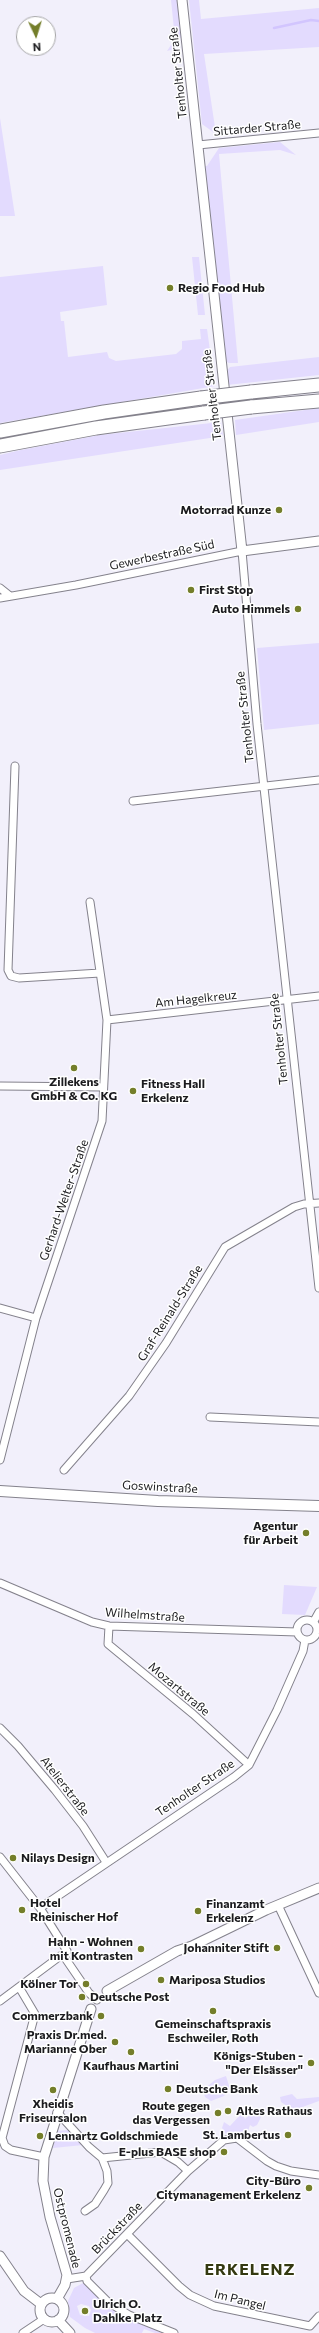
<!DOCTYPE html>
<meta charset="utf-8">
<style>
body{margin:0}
#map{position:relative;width:319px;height:2333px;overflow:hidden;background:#f2f0fb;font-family:Commissioner,sans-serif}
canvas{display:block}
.north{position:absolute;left:16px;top:16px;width:40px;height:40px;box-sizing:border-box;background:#fff;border:1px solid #a4a4a5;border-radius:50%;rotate:176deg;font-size:11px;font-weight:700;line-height:16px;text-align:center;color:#1b1b1e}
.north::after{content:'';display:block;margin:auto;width:14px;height:18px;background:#747e2a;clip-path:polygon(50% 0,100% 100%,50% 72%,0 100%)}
</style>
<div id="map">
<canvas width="319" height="2333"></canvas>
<div class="north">N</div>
</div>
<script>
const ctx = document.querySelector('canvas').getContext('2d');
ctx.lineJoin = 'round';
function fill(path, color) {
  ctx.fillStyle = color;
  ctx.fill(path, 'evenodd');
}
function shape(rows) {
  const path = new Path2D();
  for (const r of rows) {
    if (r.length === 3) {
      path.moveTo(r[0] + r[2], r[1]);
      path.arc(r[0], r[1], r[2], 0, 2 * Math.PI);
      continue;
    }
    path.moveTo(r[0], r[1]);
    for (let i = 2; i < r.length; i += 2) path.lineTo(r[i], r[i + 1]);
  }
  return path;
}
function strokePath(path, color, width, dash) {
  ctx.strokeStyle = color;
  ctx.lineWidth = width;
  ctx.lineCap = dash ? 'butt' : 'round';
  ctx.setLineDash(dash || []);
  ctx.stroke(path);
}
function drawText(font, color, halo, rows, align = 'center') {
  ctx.font = font + ' Commissioner,sans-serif';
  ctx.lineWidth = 3;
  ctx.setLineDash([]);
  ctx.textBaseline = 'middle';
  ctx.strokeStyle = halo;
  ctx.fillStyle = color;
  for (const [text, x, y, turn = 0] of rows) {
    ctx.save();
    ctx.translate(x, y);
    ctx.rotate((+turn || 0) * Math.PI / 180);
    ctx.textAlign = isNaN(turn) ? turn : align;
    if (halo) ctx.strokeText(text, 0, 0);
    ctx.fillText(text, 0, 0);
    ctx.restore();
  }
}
const green = shape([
 [171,0,178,0,182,38,178,38,174,49,167,51,175,39],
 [189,0,199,0,201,19,319,8,319,47,204,54,216,134,213,132,202,124],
 [0,118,15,216,0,216],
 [280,142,296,155,280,150,219,154,238,363,229,363,224,361,204,166,207,166,219,148],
 [192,257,199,257,205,315,198,315],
 [103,266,107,305,60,312,61,321,64,321,68,357,107,352,109,358,116,361,176,354,182,349,182,341,201,339,200,329,207,329,215,386,0,423,0,277],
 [319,357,319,375,227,385,226,372,230,367],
 [319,408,319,422,236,435,235,420],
 [221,422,223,436,0,470,0,455,21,450,100,435],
 [319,643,319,724,264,730,257,648],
 [284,1585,317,1587,305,1615,282,1614],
 [226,2076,230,2089,224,2096,211,2101,205,2097,203,2090,215,2080],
 [292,2094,297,2099,319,2097,319,2101,297,2109,290,2108,281,2102,280,2097],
 [266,2108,268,2111,262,2115,257,2125,253,2127,250,2125,248,2131,240,2136,233,2137,227,2135,222,2128,224,2122,230,2126,242,2113,245,2119,252,2112,255,2114],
 [69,2130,83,2145,53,2148,57,2131],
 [83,2283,104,2303,129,2318,166,2333,155,2333,144,2329,142,2333,95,2333,85,2328,70,2317,68,2301,74,2288],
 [81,2304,89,2306,91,2310,89,2316,80,2315,77,2306]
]);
const stream = shape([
 [274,28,311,20,319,21]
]);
const minor = shape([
 [198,145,319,133],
 [0,588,10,596],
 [0,598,76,585,242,551,257,724,319,1288],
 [15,766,8,970,11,976,19,978,100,973],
 [133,801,319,780],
 [107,1020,319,996],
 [0,1086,103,1087],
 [0,1308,36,1318],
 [210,1417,319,1422],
 [0,1460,36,1318,102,1121,107,1020,90,902],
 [64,1470,129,1396,166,1343,225,1247,294,1207,304,1204,319,1203],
 [0,1583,92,1622,109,1626,297,1632],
 [307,1630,10],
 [314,1621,319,1612],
 [109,1626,108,1644,193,1714,249,1765],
 [0,1728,18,1746,55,1790,83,1826,106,1862],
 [0,1857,40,1908,67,1951,0,2001],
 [278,1905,319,1993],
 [40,1908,234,1777,249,1765,277,1710,303,1651,305,1640],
 [63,1955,89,1993,97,2000],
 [19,1987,35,2014,2,2138,5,2146,11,2150,44,2157],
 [57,2112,89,2147,102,2158,107,2171,108,2183,104,2190,95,2204,85,2211],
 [102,2158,161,2152,178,2162,188,2171],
 [128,2235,179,2286,190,2295,214,2306,310,2326,319,2316],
 [86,2276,87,2281,108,2302,129,2315,174,2333],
 [67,2279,86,2276,188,2171,224,2140,237,2138,267,2161,276,2166,291,2171,319,2175],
 [23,2333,44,2319]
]);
const tertiary = shape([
 [182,0,242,551,319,541],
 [107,1991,177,1951,192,1946,266,1910,319,1888],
 [0,2256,24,2291,41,2304],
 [52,2310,12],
 [57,2299,65,2285,67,2275,50,2217,43,2181,44,2157,91,2009],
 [58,2320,70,2333]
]);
const secondary = shape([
 [0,1491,158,1501,319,1506]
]);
const motorway = shape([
 [251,392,319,385],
 [251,407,319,401],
 [0,431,104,412,201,398],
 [0,446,96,428,204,413]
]);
const motorwayBridge = shape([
 [201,398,251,392],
 [204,413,251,407]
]);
const markers = [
 [170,288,4,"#747e2a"],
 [279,510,4,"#747e2a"],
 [191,590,4,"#747e2a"],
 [298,609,4,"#747e2a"],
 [74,1068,4,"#747e2a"],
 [133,1091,4,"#747e2a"],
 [306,1533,4,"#747e2a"],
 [13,1858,4,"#747e2a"],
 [22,1910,4,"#747e2a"],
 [198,1911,4,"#747e2a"],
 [277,1948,4,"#747e2a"],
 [141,1949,4,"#747e2a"],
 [161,1980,4,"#747e2a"],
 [86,1984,4,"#747e2a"],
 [82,1997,4,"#747e2a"],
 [213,2011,4,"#747e2a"],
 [101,2016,4,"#747e2a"],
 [115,2042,4,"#747e2a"],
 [131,2052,4,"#747e2a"],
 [311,2063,4,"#747e2a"],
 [168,2089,4,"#747e2a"],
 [53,2090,4,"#747e2a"],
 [228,2111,4,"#747e2a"],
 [218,2113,4,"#747e2a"],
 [288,2135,4,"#747e2a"],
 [40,2136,4,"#747e2a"],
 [224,2152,4,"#747e2a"],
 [309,2188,4,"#747e2a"],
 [85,2311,4,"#747e2a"]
];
const streetNames = [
 ["Tenholter Straße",178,73,-96],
 ["Sittarder Straße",257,128,-5],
 ["Tenholter Straße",212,395,-97],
 ["Gewerbestraße Süd",162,555,-12],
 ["Tenholter Straße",245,717,-96],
 ["Am Hagelkreuz",196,999,-6],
 ["Tenholter Straße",279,1039,-96],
 ["Gerhard-Welter-Straße",64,1200,-71],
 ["Graf-Reinald-Straße",170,1313,-58],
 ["Goswinstraße",160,1487,3],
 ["Wilhelmstraße",145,1615,4],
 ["Mozartstraße",179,1689,40],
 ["Atelierstraße",65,1786,52],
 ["Tenholter Straße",195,1788,-34],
 ["Ostpromenade",67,2228,76],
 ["Brückstraße",117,2228,-46],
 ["Im Pangel",240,2300,14]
];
const poiNames = [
 ["Regio Food Hub",178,288,"left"],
 ["Motorrad Kunze",271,510],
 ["First Stop",199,590,"left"],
 ["Auto Himmels",290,609],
 ["Zillekens",74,1082,"center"],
 ["GmbH & Co. KG",74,1096,"center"],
 ["Fitness Hall",141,1084,"left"],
 ["Erkelenz",141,1098,"left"],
 ["Agentur",298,1526],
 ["für Arbeit",298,1540],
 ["Nilays Design",21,1858,"left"],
 ["Hotel",30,1903,"left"],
 ["Rheinischer Hof",30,1917,"left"],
 ["Finanzamt",206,1904,"left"],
 ["Erkelenz",206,1918,"left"],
 ["Hahn - Wohnen",133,1942],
 ["mit Kontrasten",133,1956],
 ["Johanniter Stift",269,1948],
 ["Mariposa Studios",169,1980,"left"],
 ["Kölner Tor",78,1984],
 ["Deutsche Post",90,1997,"left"],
 ["Commerzbank",93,2016],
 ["Gemeinschaftspraxis",213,2024,"center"],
 ["Eschweiler, Roth",213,2038,"center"],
 ["Praxis Dr.med.",107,2035],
 ["Marianne Ober",107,2049],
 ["Königs-Stuben -",303,2056],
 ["\"Der Elsässer\"",303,2070],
 ["Kaufhaus Martini",131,2066,"center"],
 ["Deutsche Bank",176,2089,"left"],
 ["Xheidis",53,2104,"center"],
 ["Friseursalon",53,2118,"center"],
 ["Route gegen",210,2106],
 ["das Vergessen",210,2120],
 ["Altes Rathaus",236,2111,"left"],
 ["St. Lambertus",280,2135],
 ["Lennartz Goldschmiede",48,2136,"left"],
 ["E-plus BASE shop",216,2152],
 ["City-Büro",301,2181],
 ["Citymanagement Erkelenz",301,2195],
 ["Ulrich O.",93,2304,"left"],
 ["Dahlke Platz",93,2318,"left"]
];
const districtNames = [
 ["ERKELENZ",250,2270]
];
fill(green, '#e3dbfe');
strokePath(stream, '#d2c5fe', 2.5);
strokePath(minor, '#84828c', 9);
strokePath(tertiary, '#84828c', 11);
strokePath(secondary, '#84828c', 12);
strokePath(motorway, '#84828c', 15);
strokePath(minor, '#fff', 7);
strokePath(tertiary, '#fff', 9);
strokePath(secondary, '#fff', 10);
strokePath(motorway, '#fff', 13);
strokePath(motorwayBridge, '#84828c', 15, []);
strokePath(motorwayBridge, '#fff', 13);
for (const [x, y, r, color] of markers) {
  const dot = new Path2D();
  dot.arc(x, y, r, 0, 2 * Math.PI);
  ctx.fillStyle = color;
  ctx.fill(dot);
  strokePath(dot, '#fff', 1.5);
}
drawText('12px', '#1b1b1e', '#fff', streetNames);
drawText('bold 12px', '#1b1b1e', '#fff', poiNames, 'right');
ctx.letterSpacing = '1px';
drawText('bold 16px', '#343911', '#fff', districtNames);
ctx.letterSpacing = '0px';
</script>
